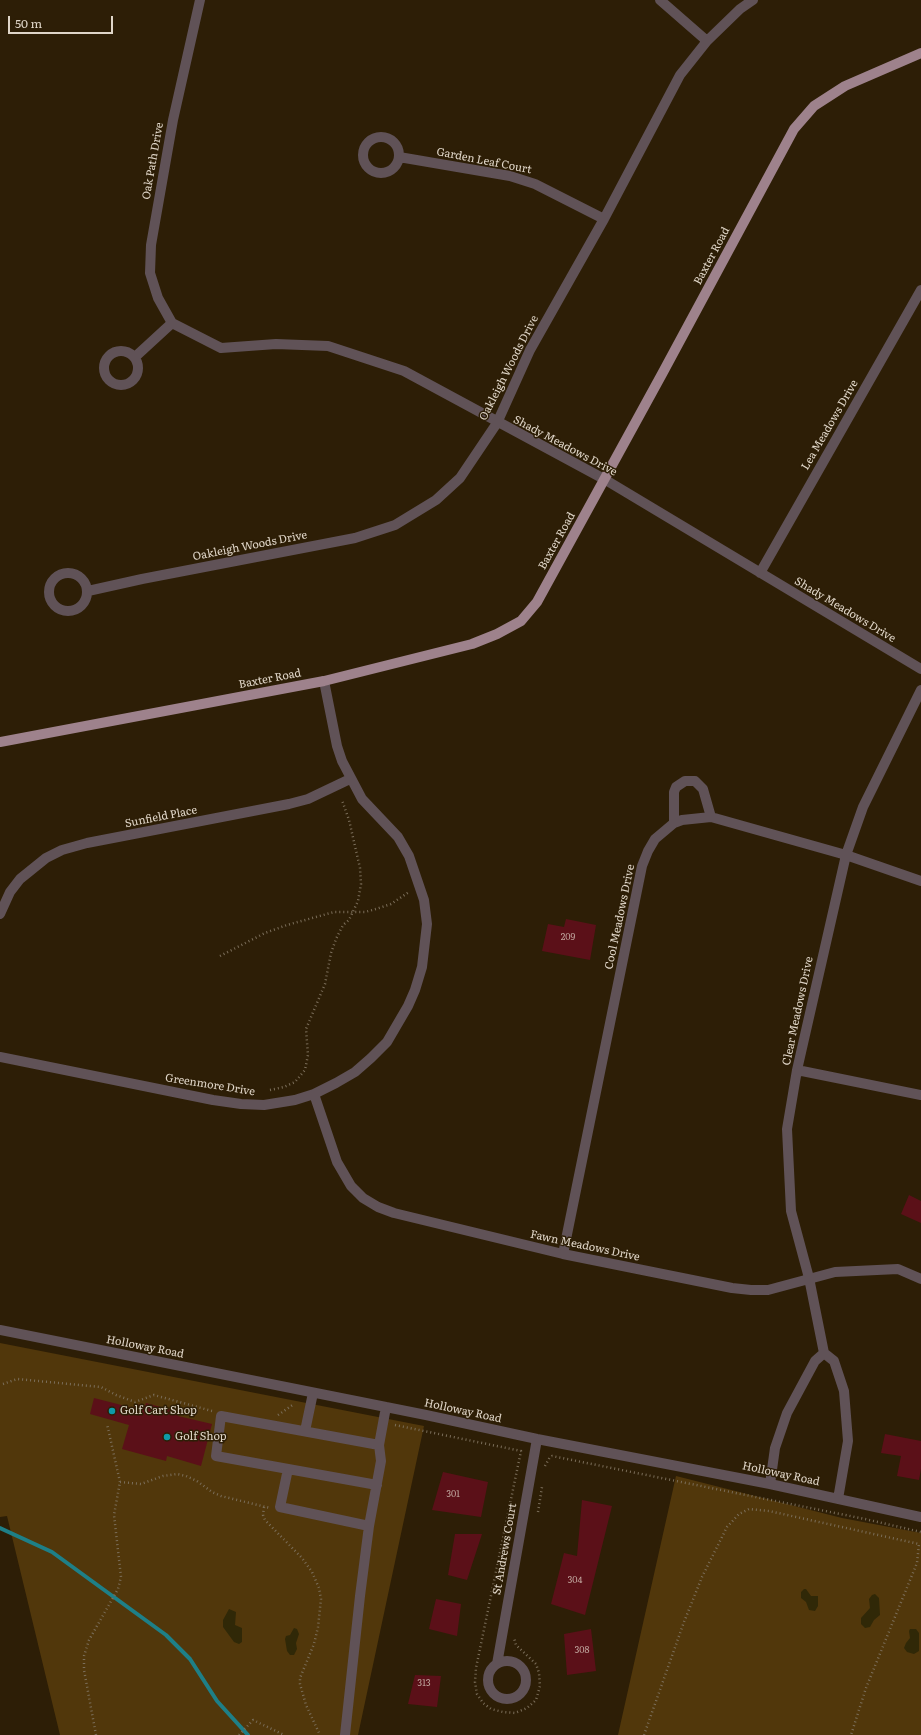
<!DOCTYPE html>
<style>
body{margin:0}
#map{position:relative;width:921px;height:1735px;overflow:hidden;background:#2d1e06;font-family:Literata,serif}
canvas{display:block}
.scale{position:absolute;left:8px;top:16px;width:105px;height:18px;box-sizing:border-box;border:2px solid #e0d6c8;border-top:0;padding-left:5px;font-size:12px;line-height:14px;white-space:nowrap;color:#e0d6c8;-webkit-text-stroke:3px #2d1e06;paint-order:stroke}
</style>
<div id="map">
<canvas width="921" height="1735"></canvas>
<div class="scale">50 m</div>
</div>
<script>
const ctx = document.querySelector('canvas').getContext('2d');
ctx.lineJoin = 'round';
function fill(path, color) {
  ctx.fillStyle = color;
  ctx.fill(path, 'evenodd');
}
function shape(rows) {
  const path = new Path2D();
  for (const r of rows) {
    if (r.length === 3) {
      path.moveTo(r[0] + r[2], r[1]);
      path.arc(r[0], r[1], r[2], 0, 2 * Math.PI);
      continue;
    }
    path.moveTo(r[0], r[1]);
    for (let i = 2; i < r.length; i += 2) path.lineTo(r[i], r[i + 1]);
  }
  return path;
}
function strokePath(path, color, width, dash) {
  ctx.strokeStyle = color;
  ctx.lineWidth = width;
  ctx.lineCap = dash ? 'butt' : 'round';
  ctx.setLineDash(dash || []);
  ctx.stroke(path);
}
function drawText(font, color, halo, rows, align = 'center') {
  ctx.font = font + ' Literata,serif';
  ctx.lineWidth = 3;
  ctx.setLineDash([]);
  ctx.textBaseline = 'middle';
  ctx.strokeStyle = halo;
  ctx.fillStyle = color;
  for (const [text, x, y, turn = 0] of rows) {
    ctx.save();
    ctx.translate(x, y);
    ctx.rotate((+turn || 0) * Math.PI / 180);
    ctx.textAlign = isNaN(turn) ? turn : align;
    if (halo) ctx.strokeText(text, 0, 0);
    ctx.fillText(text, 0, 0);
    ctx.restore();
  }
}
const green = shape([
 [0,1343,424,1426,358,1735,60,1735,7,1516,0,1517],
 [676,1476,842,1518,921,1533,921,1735,618,1735]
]);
const sand = shape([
 [804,1589,806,1589,811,1596,818,1596,818,1606,815,1611,809,1610,806,1602,801,1598,801,1592],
 [875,1594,879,1598,880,1615,874,1620,870,1627,865,1628,861,1624,861,1618,870,1608,869,1599,872,1595],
 [229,1609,236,1612,235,1625,242,1628,242,1642,239,1644,234,1642,223,1627,223,1620],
 [294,1628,297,1629,299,1634,296,1643,297,1649,294,1655,290,1655,287,1651,285,1639,286,1636,290,1635],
 [910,1629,916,1629,919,1633,919,1651,914,1654,907,1652,904,1648,906,1643,910,1638,909,1631]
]);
const stream = shape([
 [0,1528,52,1552,166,1635,190,1659,217,1701,248,1735]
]);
const building = shape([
 [566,919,596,925,590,960,542,951,548,924,564,927],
 [909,1195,921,1201,921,1223,901,1214],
 [94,1398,133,1408,135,1404,145,1406,146,1403,179,1412,178,1416,212,1424,201,1466,167,1456,166,1461,122,1449,129,1425,90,1414],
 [885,1434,921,1441,921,1469,919,1480,897,1476,901,1456,881,1453],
 [443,1472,488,1482,481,1517,432,1510],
 [582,1500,612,1506,585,1615,551,1604,564,1553,577,1556],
 [455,1534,482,1534,467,1580,448,1575],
 [436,1599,461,1604,457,1636,429,1629],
 [591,1629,596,1671,567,1675,564,1634],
 [415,1675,441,1676,437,1707,408,1704]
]);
const path = shape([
 [220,956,265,933,287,925,334,912,365,912,376,909,391,904,409,892],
 [270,1090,284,1087,295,1082,305,1070,308,1055,306,1029,325,984,331,953,336,939,343,925,349,920,358,901,361,884,360,868,349,820,342,800],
 [3,1384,17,1379,101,1387,116,1395,135,1402,154,1395,212,1411],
 [278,1415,294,1404],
 [395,1425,521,1451,476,1668,475,1682,477,1694,483,1703,491,1709,503,1712,515,1713,527,1708,536,1700,540,1686,539,1673,536,1664,516,1645,514,1638],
 [545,1466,550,1457,552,1456,865,1519,921,1532],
 [120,1482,141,1484,163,1476,177,1474,186,1476,197,1481,212,1492,221,1496,270,1508],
 [264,1507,263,1515,265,1520,302,1558,312,1572,319,1588,321,1599,318,1627,314,1644,300,1678,300,1684,306,1705,320,1735],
 [538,1512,542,1487],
 [96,1735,84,1670,84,1656,89,1640,118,1589,121,1577,114,1515,120,1482,107,1424],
 [239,1735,253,1720,284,1735],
 [644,1735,684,1622,702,1577,727,1527,739,1514,749,1509,769,1511,919,1544,917,1563,866,1688,851,1735]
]);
const minor = shape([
 [660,0,707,41],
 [381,155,18],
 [399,157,510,176,535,184,604,219],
 [172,323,221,348,276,344,328,346,404,371,604,479,921,669],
 [172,323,158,298,150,273,151,245,173,120,200,0],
 [121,368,17],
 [135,357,172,323],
 [68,592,19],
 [760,573,921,290],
 [88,591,142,579,355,538,395,525,436,500,460,478,497,423,530,350,604,219,680,75,707,41,740,9,753,0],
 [674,823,674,792,676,787,685,781,695,781,703,789,711,817],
 [0,914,10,892,20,879,46,858,62,850,87,843,289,804,308,799,350,779],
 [0,1057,213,1100,241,1104,264,1105,295,1100,314,1094,336,1083,355,1072,371,1058,387,1042,408,1006,415,990,422,967,427,924,424,900,409,856,398,837,362,799,342,761,337,746,324,681],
 [797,1070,921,1095],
 [314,1094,337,1162,351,1186,363,1198,378,1207,394,1213,563,1254,732,1288,751,1290,768,1290,835,1272,898,1269,921,1279],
 [563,1254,642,866,648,851,655,839,674,823,682,820,711,817,846,855,921,881],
 [0,1330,426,1415,537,1439,770,1484,921,1517],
 [305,1431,313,1393],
 [288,1469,280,1507,369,1526],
 [770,1484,775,1448,787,1413,815,1361,824,1353],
 [377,1485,216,1456,221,1416,379,1445],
 [838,1499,848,1441,844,1391,834,1361,824,1353,809,1278,791,1211,787,1129,797,1070,846,855,863,807,921,690],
 [507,1680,19],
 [497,1664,537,1439],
 [345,1735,360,1596,369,1526,381,1461,379,1445,386,1407]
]);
const major = shape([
 [0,742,324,681,472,644,497,634,521,621,537,602,662,374,794,129,814,106,845,86,921,53]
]);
const markers = [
 [112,1411,4,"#0f9aa8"],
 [167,1437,4,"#0f9aa8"]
];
const numberNames = [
 ["209",568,937],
 ["301",453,1494],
 ["304",575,1580],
 ["308",582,1650],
 ["313",424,1683]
];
const streetNames = [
 ["Oak Path Drive",153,161,-80],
 ["Garden Leaf Court",484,161,11],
 ["Baxter Road",712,256,-62],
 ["Oakleigh Woods Drive",509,368,-63],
 ["Lea Meadows Drive",830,425,-60],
 ["Shady Meadows Drive",565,446,28],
 ["Baxter Road",557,541,-61],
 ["Oakleigh Woods Drive",250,546,-11],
 ["Shady Meadows Drive",845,610,31],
 ["Baxter Road",270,679,-11],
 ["Sunfield Place",161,817,-11],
 ["Cool Meadows Drive",620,917,-78],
 ["Clear Meadows Drive",798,1011,-78],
 ["Greenmore Drive",210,1085,9],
 ["Fawn Meadows Drive",585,1246,12],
 ["Holloway Road",145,1347,11],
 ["Holloway Road",463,1411,12],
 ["Holloway Road",781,1474,12],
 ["St Andrews Court",505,1549,-80]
];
const poiNames = [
 ["Golf Cart Shop",120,1411],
 ["Golf Shop",175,1437]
];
fill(green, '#51370b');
fill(sand, '#302807');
strokePath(stream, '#1e7f87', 4);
fill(building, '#5b1018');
strokePath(path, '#7b6e5a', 2.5, [1, 3]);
strokePath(minor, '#605257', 10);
strokePath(major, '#9e828c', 10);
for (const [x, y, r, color] of markers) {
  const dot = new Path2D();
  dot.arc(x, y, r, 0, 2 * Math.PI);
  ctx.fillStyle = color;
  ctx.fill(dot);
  strokePath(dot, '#2d1e06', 1.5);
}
drawText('9px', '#bfa49c', null, numberNames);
drawText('11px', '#e0d6c8', '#2d1e06', streetNames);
drawText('11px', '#e0d6c8', '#2d1e06', poiNames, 'left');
</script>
